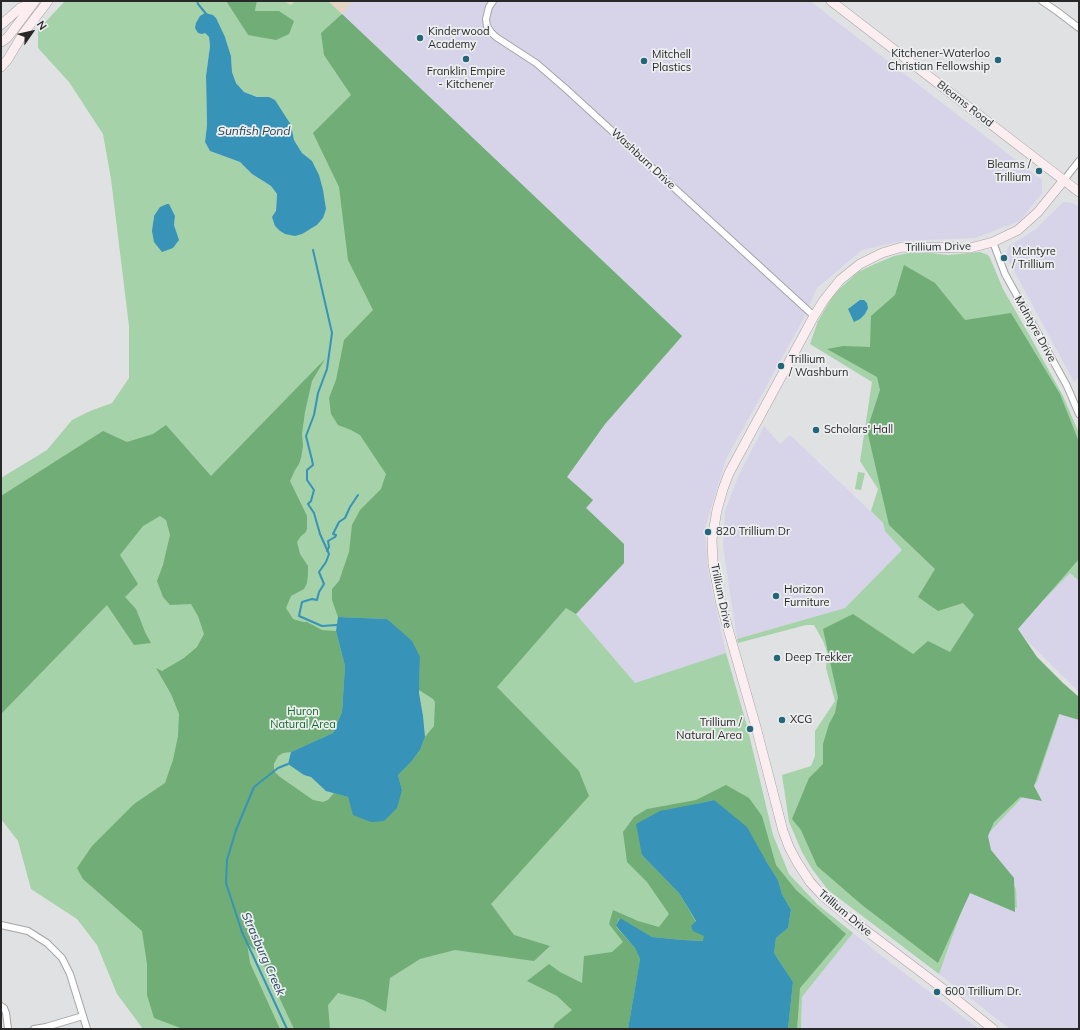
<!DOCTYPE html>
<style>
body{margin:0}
#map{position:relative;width:1080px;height:1030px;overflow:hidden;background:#e0e1e2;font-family:Mulish,sans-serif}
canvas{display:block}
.frame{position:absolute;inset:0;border:2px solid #282828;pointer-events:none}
.north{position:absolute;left:12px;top:12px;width:40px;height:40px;-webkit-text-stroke:3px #edeeef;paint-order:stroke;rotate:56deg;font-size:11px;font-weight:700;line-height:16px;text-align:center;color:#282828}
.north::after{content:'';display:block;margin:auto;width:14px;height:18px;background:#282828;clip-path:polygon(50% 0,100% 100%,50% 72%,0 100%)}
</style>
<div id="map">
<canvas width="1080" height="1030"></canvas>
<div class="frame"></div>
<div class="north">N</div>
</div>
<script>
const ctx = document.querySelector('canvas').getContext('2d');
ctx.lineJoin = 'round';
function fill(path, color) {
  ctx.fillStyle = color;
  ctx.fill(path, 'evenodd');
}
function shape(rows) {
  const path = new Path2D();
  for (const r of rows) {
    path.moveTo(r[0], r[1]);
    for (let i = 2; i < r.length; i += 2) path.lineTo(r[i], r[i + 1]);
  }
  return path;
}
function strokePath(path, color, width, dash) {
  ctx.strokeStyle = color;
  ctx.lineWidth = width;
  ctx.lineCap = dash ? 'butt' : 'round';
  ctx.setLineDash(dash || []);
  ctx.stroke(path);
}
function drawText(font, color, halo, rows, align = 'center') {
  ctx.font = font + ' Mulish,sans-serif';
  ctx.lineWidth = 3.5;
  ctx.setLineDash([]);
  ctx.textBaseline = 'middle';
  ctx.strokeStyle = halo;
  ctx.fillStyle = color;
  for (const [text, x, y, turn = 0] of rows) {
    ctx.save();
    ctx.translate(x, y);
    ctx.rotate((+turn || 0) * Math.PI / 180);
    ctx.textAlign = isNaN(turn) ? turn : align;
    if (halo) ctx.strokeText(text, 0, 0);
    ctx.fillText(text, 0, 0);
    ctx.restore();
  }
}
const commercial = shape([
 [284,1,353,1,342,14,326,9,306,30,291,5]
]);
const industrial = shape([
 [353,1,810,1,1042,180,1042,193,1020,221,975,238,902,241,862,250,817,288,805,316,760,398,726,459,705,528,708,571,726,653,635,683,576,614,624,563,585,508,593,500,567,477,605,424,342,14],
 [1063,202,1073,203,1079,207,1079,376,1074,382,1006,256,1008,247,1036,229],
 [764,426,780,444,790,435,883,523,885,531,902,550,845,608,737,639,723,547,725,511,738,477],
 [1070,573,1079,581,1079,692,1015,629],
 [1061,710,1079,721,1079,1029,1010,1029,939,974,969,890,1017,908,982,840],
 [853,933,883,957,979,1029,801,1029,802,997]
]);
const green = shape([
 [65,1,226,1,248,35,279,11,255,11,257,1,284,1,291,5,295,1,328,1,682,336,605,424,567,477,593,500,586,508,624,544,624,563,576,614,635,683,726,653,747,726,773,835,789,874,818,905,853,933,802,997,801,1029,143,1029,117,994,97,945,77,919,31,889,18,841,1,819,1,478,47,450,72,420,90,411,112,403,129,378,129,326,111,179,103,134,69,82,38,48,38,30],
 [205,33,225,37,231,56,232,72,236,83,244,92,257,97,269,97,292,131,294,140,302,153,306,157,323,218,317,225,309,230,285,234,280,231,275,226,277,194,271,186,252,174,240,162,210,151,205,142,207,125,206,76,210,46,209,37],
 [154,216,175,216,174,225,176,232,153,221],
 [980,252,988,255,990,258,1003,289,1031,338,1063,396,1079,433,1079,581,1070,573,1015,629,1061,710,1037,782,982,840,1016,889,1017,908,969,890,939,974,828,890,812,869,802,852,789,822,782,775,811,766,815,756,815,731,835,701,826,668,827,652,823,641,814,625,806,625,738,643,737,639,845,608,902,550,885,531,883,523,871,511,878,489,860,461,872,382,810,344,818,321,834,294,858,272,875,264,894,256,909,253,930,253,948,255],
 [858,472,865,473,861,490,855,489]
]);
const forest = shape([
 [226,1,257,1,255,11,279,11,294,21,289,34,276,40,248,35],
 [342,14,682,336,605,424,567,477,593,500,586,508,624,544,624,563,576,614,566,608,497,687,579,771,589,796,491,904,514,935,550,946,534,961,455,950,420,959,390,978,386,1012,364,1000,338,993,328,1005,330,1029,294,1029,259,954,247,943,250,963,280,1029,183,1029,154,1018,147,995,147,964,142,931,83,879,77,868,92,846,134,804,165,783,173,760,178,736,179,714,171,694,156,668,162,671,184,658,197,647,204,634,198,616,191,604,170,605,163,597,157,581,163,565,170,535,166,520,160,516,143,526,120,555,138,584,125,597,136,609,145,632,151,643,134,645,107,605,1,714,1,496,103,431,127,442,153,434,166,425,211,476,325,359,312,381,305,412,302,434,303,446,301,458,299,464,295,470,290,481,307,516,307,529,305,533,301,536,297,542,300,554,308,566,308,574,307,583,304,589,291,596,286,608,293,619,303,622,307,622,322,630,336,631,345,666,342,712,333,733,291,752,283,753,278,756,274,764,274,771,280,777,313,800,323,802,328,800,334,793,348,797,354,815,402,790,398,775,411,762,420,750,425,737,434,726,435,702,433,699,419,690,420,657,387,619,338,617,332,600,332,589,339,581,349,552,352,525,360,510,381,489,386,474,360,435,351,430,338,425,331,414,329,398,336,380,344,340,373,310,348,260,339,187,313,133,351,95,324,55,321,33],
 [904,265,935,283,965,320,1011,313,1060,394,1079,442,1079,559,1018,629,1037,657,1063,683,1079,697,1079,720,1059,714,1034,786,1042,801,1020,797,994,822,988,836,991,850,1014,878,1015,912,970,893,938,963,862,905,817,866,801,830,792,819,809,778,823,764,823,744,829,724,835,713,838,697,833,675,823,629,853,614,913,654,928,641,950,652,974,615,963,603,938,611,918,597,935,569,889,525,867,430,880,390,877,377,827,349,843,346,870,347,871,316,895,295],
 [726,785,749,798,762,816,776,865,796,890,846,934,800,988,797,1029,788,1029,793,982,774,953,776,938,788,928,791,910,782,894,778,880,766,861,714,800,696,804,642,855,679,893,704,936,704,941,683,940,652,937,619,918,616,927,635,948,640,959,628,1029,553,1029,555,1024,572,1010,557,996,527,981,549,964,560,972,582,983,584,956,612,952,623,942,609,924,613,910,638,921,659,927,669,914,647,882,627,862,623,832,634,817,647,809,696,800]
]);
const water = shape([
 [205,13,213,15,216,18,225,37,231,56,232,72,236,83,244,92,257,97,269,97,275,100,291,125,294,140,302,153,312,161,319,175,323,190,326,209,323,218,317,225,302,234,295,236,285,234,280,231,275,226,272,217,276,211,277,194,271,186,252,174,240,162,210,151,205,142,207,125,206,76,210,46,209,37,205,33,202,34,198,33,195,28,196,23,200,16],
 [167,204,169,204,175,216,174,225,179,240,173,248,162,252,154,242,152,231,154,216,160,207],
 [860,300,864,300,867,303,868,308,865,314,860,319,854,322,848,309],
 [338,617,387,619,412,641,420,657,419,693,423,716,425,737,420,750,411,762,398,775,402,790,397,808,384,821,371,822,353,815,348,797,326,791,311,777,304,775,288,764,291,752,333,733,342,712,345,666,336,631],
 [714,800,747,827,766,861,778,880,782,894,791,910,788,928,776,938,774,953,793,982,788,1029,628,1029,640,959,635,948,616,926,620,918,652,937,683,940,703,941,704,936,693,931,691,926,696,921,679,893,642,855,636,824,660,811,696,804]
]);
const stream = shape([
 [197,1,198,4,207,15],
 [313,250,332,333,327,369,318,393,314,415,306,436,312,460,313,465,307,470,307,480,314,490,311,501,308,504,314,513,320,534,329,554,326,562,319,572,324,584,319,592,317,600,312,599,302,602,299,616,322,626,337,625],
 [327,551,329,547,328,541,335,537,336,535,333,534,339,522,345,518,350,507,358,495],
 [287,1029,242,932,226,883,227,860,236,830,254,787,278,768,288,764]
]);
const street = shape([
 [493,1,489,7,486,19,487,26,491,32,496,37,536,63,565,88,814,316],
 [1042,1,1058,12,1079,28],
 [1064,180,1079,161],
 [993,242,1005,274,1067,386,1079,414],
 [1,925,28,931,47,943,62,958,70,974,87,1029],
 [1,1006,4,1008,6,1013,8,1029],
 [34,1029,46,1027,83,1016]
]);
const secondary = shape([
 [831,1,1079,192],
 [1,25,20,8,33,3],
 [1,42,7,38,11,33,35,1],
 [1,67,8,59,23,34,48,1],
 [993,1029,942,988,848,917,823,896,810,882,797,862,789,847,783,831,756,727,721,604,713,564,712,539,717,510,723,489,729,473,814,316,824,300,840,280,860,264,882,253,902,247,970,248,993,242,1018,230,1038,212,1064,180]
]);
const markers = [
 [420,38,4,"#246679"],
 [466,59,4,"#246679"],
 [998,60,4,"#246679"],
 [644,61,4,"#246679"],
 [1039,171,4,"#246679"],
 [1004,258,4,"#246679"],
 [781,366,4,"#246679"],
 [816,430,4,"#246679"],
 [708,532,4,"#246679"],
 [776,596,4,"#246679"],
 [777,658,4,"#246679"],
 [782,720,4,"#246679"],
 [750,729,4,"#246679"],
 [937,992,4,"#246679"]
];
const poiNames = [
 ["Kinderwood",428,32],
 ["Academy",428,45],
 ["Kitchener-Waterloo",990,54,"right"],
 ["Christian Fellowship",990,67,"right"],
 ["Mitchell",652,55],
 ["Plastics",652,68],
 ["Franklin Empire",466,72,"center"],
 ["- Kitchener",466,85,"center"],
 ["Bleams /",1031,165,"right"],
 ["Trillium",1031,178,"right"],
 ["McIntyre",1012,252],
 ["/ Trillium",1012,265],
 ["Trillium",789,360],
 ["/ Washburn",789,373],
 ["Scholars' Hall",824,430],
 ["820 Trillium Dr",716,532],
 ["Horizon",784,590],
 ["Furniture",784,603],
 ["Deep Trekker",785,658],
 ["XCG",790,720],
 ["Trillium /",742,723,"right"],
 ["Natural Area",742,736,"right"],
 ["600 Trillium Dr.",945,992]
];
const streetNames = [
 ["Bleams Road",965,104,38],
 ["Washburn Drive",643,159,43],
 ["Trillium Drive",938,247,-1],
 ["McIntyre Drive",1035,329,61],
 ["Trillium Drive",721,596,78],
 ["Trillium Drive",845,913,40]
];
const parkNames = [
 ["Huron",303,712],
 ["Natural Area",303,725]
];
const waterNames = [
 ["Sunfish Pond",254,131],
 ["Strasburg Creek",263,954,66]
];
fill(commercial, '#e4d5c2');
fill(industrial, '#d7d4ea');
fill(green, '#a5d2a8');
fill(forest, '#71ad76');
fill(water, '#3793b8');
strokePath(stream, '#3793b8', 2);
strokePath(street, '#a4a4a5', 8);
strokePath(secondary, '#a4a4a5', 10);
strokePath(street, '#fff', 6);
strokePath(secondary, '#fceef0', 9);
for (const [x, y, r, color] of markers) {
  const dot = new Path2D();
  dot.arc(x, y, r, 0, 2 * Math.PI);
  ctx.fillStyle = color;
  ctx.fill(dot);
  strokePath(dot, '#edeeef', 1.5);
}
drawText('11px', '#282828', '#edeeef', poiNames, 'left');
drawText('11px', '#282828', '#edeeef', streetNames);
drawText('11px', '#106a25', '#edeeef', parkNames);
drawText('italic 12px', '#204758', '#edeeef', waterNames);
</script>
